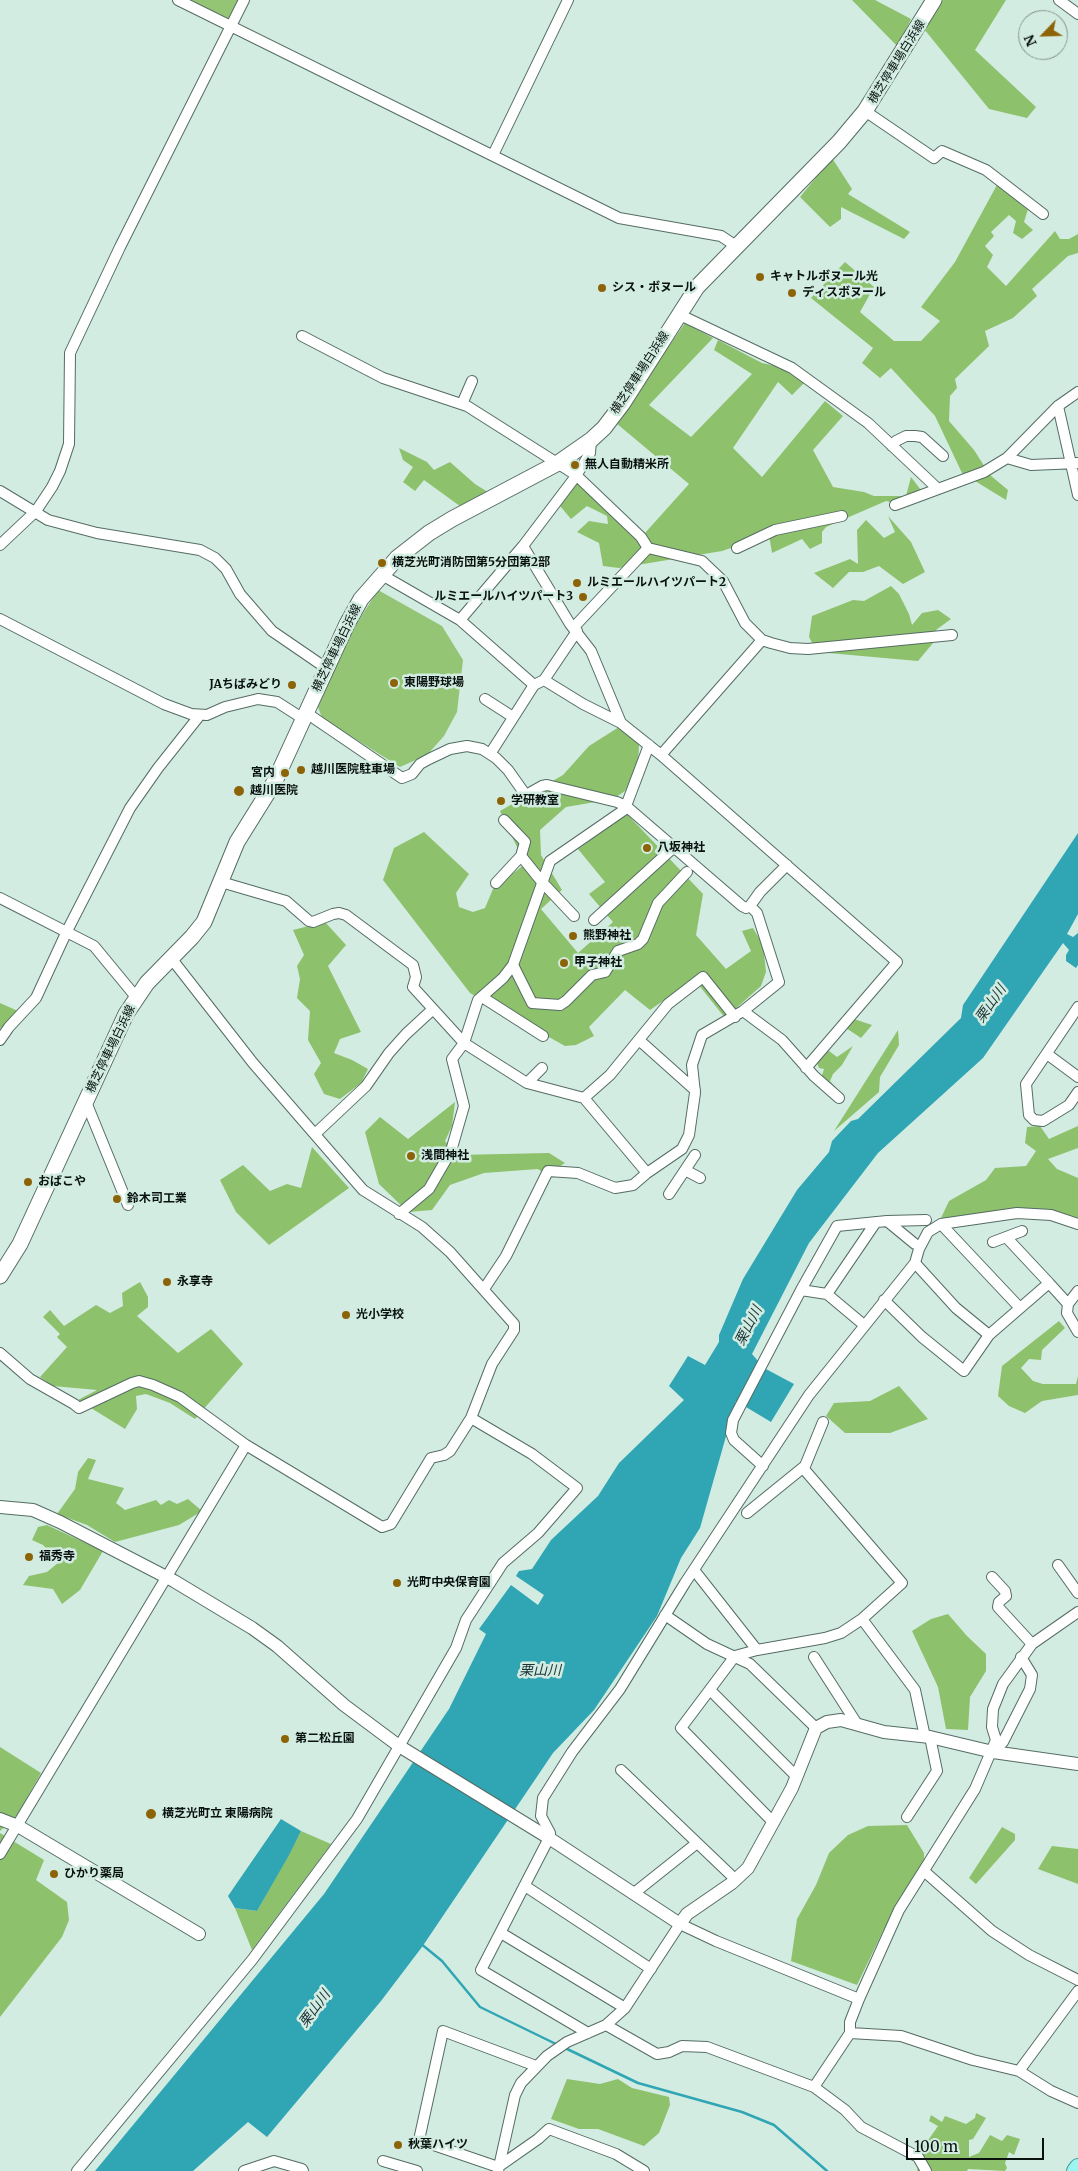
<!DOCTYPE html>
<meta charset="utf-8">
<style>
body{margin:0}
#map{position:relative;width:1078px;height:2171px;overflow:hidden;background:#d2ece2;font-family:Merriweather,serif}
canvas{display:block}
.north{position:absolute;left:1018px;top:10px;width:50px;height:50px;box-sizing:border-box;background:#d2ece2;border:1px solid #82958e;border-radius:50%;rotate:246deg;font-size:14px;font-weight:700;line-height:20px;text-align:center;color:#09120f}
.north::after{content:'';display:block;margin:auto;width:18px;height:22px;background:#8d6307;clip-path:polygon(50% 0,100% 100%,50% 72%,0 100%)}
.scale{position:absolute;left:906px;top:2138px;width:138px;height:22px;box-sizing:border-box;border:2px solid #09120f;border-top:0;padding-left:6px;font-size:15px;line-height:18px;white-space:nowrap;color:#09120f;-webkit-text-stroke:4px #d2ece2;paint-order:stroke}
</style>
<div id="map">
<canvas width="1078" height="2171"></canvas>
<div class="north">N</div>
<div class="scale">100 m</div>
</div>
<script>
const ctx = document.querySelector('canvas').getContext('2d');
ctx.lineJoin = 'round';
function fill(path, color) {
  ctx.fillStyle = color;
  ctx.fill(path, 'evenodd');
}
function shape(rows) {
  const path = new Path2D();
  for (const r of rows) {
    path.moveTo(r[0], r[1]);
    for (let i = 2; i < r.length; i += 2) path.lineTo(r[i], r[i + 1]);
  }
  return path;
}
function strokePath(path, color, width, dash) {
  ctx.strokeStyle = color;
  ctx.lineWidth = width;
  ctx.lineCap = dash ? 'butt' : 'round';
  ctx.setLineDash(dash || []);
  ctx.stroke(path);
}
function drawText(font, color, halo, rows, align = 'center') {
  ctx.font = font + ' Merriweather,"Noto Sans JP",serif';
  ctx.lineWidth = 5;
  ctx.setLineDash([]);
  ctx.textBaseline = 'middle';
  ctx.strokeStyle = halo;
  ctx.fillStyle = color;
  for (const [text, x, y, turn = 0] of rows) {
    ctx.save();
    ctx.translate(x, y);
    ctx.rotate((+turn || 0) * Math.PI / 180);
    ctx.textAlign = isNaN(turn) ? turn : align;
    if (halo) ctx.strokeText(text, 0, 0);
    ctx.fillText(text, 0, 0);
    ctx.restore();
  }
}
const green = shape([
 [190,0,239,0,229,20],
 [378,590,442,626,463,660,457,712,444,736,427,755,400,767,322,718,318,707,343,645]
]);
const forest = shape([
 [852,0,875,0,911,19,898,47],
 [943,0,1006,0,975,50,1036,107,1027,118,989,109,924,29],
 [832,158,852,189,848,194,910,232,904,239,841,207,841,219,830,227,800,197],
 [998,183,1029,206,1024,222,1033,230,1022,239,1013,233,1016,221,1009,215,991,232,994,236,985,246,993,255,987,267,1006,286,1055,231,1060,239,1069,239,1078,234,1078,253,1068,256,1032,289,1037,296,1013,318,985,331,989,346,955,379,957,388,950,396,949,421,974,450,990,475,1008,490,1006,500,962,473,935,416,891,368,880,378,862,363,873,348,811,298,845,262,874,287,860,312,894,341,921,341,940,321,921,307,955,262],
 [685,323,713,338,649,405,691,437,752,374,714,350,718,340,762,363,780,367,804,383,792,395,778,382,733,448,762,477,825,401,843,416,813,450,833,487,864,492,874,496,906,496,911,477,927,498,907,506,886,501,826,527,822,532,822,543,810,549,802,539,772,553,769,535,722,551,619,568,603,566,599,543,577,532,589,521,608,524,607,516,587,506,571,519,560,506,579,481,627,528,634,523,645,533,689,484,616,423],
 [399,448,427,462,434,470,450,462,475,484,491,494,464,509,424,480,415,491,403,482,413,467,403,460],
 [888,516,911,542,925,572,903,584,879,566,863,572,849,572,833,588,814,573,850,559,858,564,857,530,866,520,884,538,895,532],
 [891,586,899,594,909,614,912,625,922,613,938,610,951,619,936,630,938,637,918,661,817,652,809,637,812,616,853,600,864,601],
 [619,727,639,744,638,766,625,791,613,799,566,807,540,830,541,855,562,890,541,909,578,953,613,922,589,894,605,882,578,849,627,814,703,894,696,935,726,969,751,951,742,931,753,928,763,945,766,972,761,986,725,1018,694,979,650,1010,625,990,589,1027,594,1036,576,1045,565,1046,470,993,383,880,394,848,424,832,469,874,456,893,459,907,473,912,485,908,493,889,525,864,500,811,563,775,589,746],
 [325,922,346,945,328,966,361,1032,340,1039,334,1053,352,1060,368,1069,361,1083,340,1099,324,1094,314,1074,321,1063,308,1040,310,1011,297,998,300,979,297,966,304,955,293,930],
 [0,1003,18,1011,0,1029],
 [854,1019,872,1025,861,1038,846,1028],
 [898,1030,899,1045,880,1077,879,1092,834,1131],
 [853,1046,842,1065,833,1074,830,1081,837,1089,827,1089,819,1085,824,1069,819,1068,814,1056,825,1048,837,1057],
 [455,1102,452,1126,445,1141,456,1155,549,1153,565,1163,546,1175,538,1169,484,1173,450,1185,432,1210,408,1212,379,1184,365,1132,380,1117,408,1139],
 [1040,1126,1049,1139,1078,1126,1078,1148,1048,1159,1057,1169,1078,1178,1078,1219,963,1216,941,1218,949,1201,986,1180,995,1168,1026,1166,1036,1151,1025,1143,1027,1127],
 [312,1147,349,1188,269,1245,236,1212,220,1180,243,1165,270,1191,287,1184,301,1188],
 [140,1282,148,1297,148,1307,137,1316,178,1353,211,1329,243,1364,195,1419,170,1403,146,1394,136,1396,137,1409,125,1429,78,1400,97,1390,53,1386,40,1377,67,1347,57,1337,60,1334,43,1317,50,1310,64,1326,96,1305,110,1313,123,1306,122,1293],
 [1059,1321,1065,1328,1042,1350,1041,1360,1029,1359,1021,1368,1033,1381,1043,1384,1076,1384,1078,1376,1078,1395,1042,1401,1025,1413,1009,1406,998,1396,1002,1366],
 [899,1386,928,1419,890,1433,845,1433,826,1416,834,1403,870,1401],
 [88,1458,96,1460,88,1479,124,1488,116,1503,125,1510,156,1500,161,1505,169,1500,177,1504,188,1499,202,1511,179,1525,115,1542,87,1525,57,1514,75,1489,78,1472],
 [47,1525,103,1551,80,1590,62,1604,53,1589,23,1585,29,1576,47,1572,59,1562,43,1545,32,1540,38,1527],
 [948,1614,967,1636,986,1654,986,1671,970,1697,968,1730,946,1729,938,1687,912,1631,931,1619],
 [0,1747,41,1773,17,1815,0,1831],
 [907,1825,924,1853,924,1861,883,1931,857,1985,791,1961,797,1919,816,1885,829,1853,848,1835,868,1826],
 [1002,1827,1015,1834,1015,1840,976,1884,969,1878],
 [301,1831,331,1844,252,1950,235,1908,257,1911],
 [0,1833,44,1860,36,1880,67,1902,69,1920,62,1937,0,2017],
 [1052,1846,1078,1849,1078,1884,1038,1869],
 [567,2079,600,2084,618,2079,632,2088,669,2097,670,2105,659,2133,644,2146,598,2129,579,2129,551,2119],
 [976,2113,986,2118,973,2139,969,2140,969,2157,979,2153,990,2135,1002,2141,1007,2135,1020,2139,1014,2155,1009,2152,1005,2163,1007,2168,1005,2171,968,2169,967,2171,917,2171,922,2149,938,2126,929,2121,931,2115,942,2122,945,2116,966,2124,975,2118]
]);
const water = shape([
 [1078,833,1078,914,1067,934,1073,937,1078,933,1078,965,1076,968,1066,961,1066,955,1069,950,1063,943,983,1058,878,1153,809,1243,752,1354,764,1368,794,1384,771,1422,736,1401,700,1528,681,1558,657,1616,594,1710,553,1753,422,1947,381,2001,267,2137,248,2122,193,2171,95,2171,324,1894,449,1709,486,1634,479,1629,511,1585,538,1605,544,1595,516,1576,519,1571,532,1569,551,1540,598,1496,619,1463,684,1400,669,1386,688,1356,705,1365,719,1342,719,1335,743,1279,797,1190,829,1152,832,1141,851,1121,858,1119,961,1018,963,1005],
 [281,1819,301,1831,289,1855,257,1911,235,1908,228,1896]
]);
const stream = shape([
 [420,1943,442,1961,480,2007,558,2045],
 [565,2048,638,2083,742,2112,774,2125,827,2171]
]);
const minor = shape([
 [178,0,619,218,721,236,736,246],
 [1059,0,1078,14],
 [865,111,934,158,942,151,986,170,1043,214],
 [493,155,568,0],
 [678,314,792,368,868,423,938,489],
 [302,336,383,378,467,406,576,475,641,537,648,548],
 [462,404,472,381],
 [1058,406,1078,495],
 [892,446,896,441,906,436,915,436,922,437,943,456],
 [1007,458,1031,465,1078,463],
 [0,491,48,520,97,533,200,550,215,558,226,569,240,594,272,631,326,668],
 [895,505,984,472,1007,458,1058,406,1078,392],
 [0,545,36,511,52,487,60,471,69,444,70,353,120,247,244,0],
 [523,546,570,624,591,651,621,723],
 [737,548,775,530,842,516],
 [382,575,460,620,534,685,544,680,577,631],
 [0,619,164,704,191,714,207,715,225,707,258,699,277,702,302,718],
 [460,620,523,546,576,476,590,453,591,440],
 [574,627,648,548,702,561,723,581,745,623,762,640,771,643,790,648,808,649,952,635],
 [544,680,583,704,621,723,661,755,897,962,806,1068],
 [485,699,513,717],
 [305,712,402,778,412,774,420,764,429,759,450,749,467,746,482,749,496,758,508,770,525,794],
 [649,745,626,806,742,906,746,908,750,906],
 [490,754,534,685],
 [661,755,762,640],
 [521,856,542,882,574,916],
 [221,882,286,901,309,921,313,922,333,914,339,913,346,915,413,965,416,977,413,987,464,1043,527,1083,584,1098,647,1173],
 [496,883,521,856,525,842,504,820],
 [0,898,94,946,136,997],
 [594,920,673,848],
 [513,965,532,1003,560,1005,566,1001,592,975,605,972,618,951,638,944,643,939,658,903,687,872],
 [482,997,543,1036],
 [1078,1007,1026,1084,1029,1115,1034,1120,1043,1121,1069,1105,1078,1092],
 [743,1011,782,1040,814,1076,839,1098],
 [0,1040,9,1027,36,998,67,931,130,808,158,768,200,715],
 [639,1040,695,1090],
 [1047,1054,1078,1077],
 [527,1083,542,1068],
 [584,1098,610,1075,668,1004,703,977,735,1017],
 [86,1102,128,1205],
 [315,1134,366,1086,389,1053,406,1034,432,1010],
 [685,1170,700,1178],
 [669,1194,695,1155],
 [399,1214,429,1189,451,1151,464,1106,452,1059,464,1043,478,1000,503,978,513,965,550,861,624,810,626,806,617,802,547,785,542,786,526,795],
 [887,1221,915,1244],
 [941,1224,1020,1308],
 [1006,1237,1049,1283],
 [993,1242,1022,1231],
 [915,1263,956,1308,989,1335],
 [484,1289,506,1256,548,1171,578,1173,615,1188,633,1185,647,1173,682,1149,689,1135,695,1093,692,1065,702,1035,743,1011,779,982,757,913,750,906,760,892,787,865],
 [801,1290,827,1294,864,1325],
 [1078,1291,1068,1304,1067,1313,1078,1332],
 [827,1294,876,1222],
 [884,1300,922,1337,964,1371,989,1335,1049,1283,1068,1304],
 [0,1353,30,1379,74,1404,79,1408,132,1383,139,1381,153,1385,180,1397,246,1445,382,1527,391,1524,431,1458,444,1455,450,1451,471,1418,492,1364,514,1330,514,1324,450,1252,422,1227,363,1190,253,1063,171,958],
 [763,1466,734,1440,731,1433,733,1420,801,1290,837,1226,887,1221,926,1220],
 [803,1468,902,1583,862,1619,915,1690,925,1737],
 [747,1513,805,1466,823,1422],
 [1058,1565,1078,1593],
 [694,1570,757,1650],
 [992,1577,1005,1591,1006,1596,999,1602,998,1607,1032,1644],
 [665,1615,707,1644,750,1664,816,1728],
 [814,1657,857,1724],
 [710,1690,797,1777],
 [995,1750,1003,1742,1030,1689,1032,1675,1021,1657],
 [621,1770,736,1880],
 [907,1817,937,1771,930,1737],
 [773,1822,681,1728,735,1656,757,1650,825,1638,841,1633,862,1619],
 [0,1854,246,1445],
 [925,1872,992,1931,1029,1955,1078,1980],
 [525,1886,651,1969],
 [633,1894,697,1843],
 [501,1933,625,2008],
 [606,2025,657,2054,669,2052,682,2046,707,2047,814,2087,845,2110,861,2127,918,2157,926,2171],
 [588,2033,481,1970,549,1838,550,1833,541,1816,543,1798,572,1752,620,1689,685,1583,809,1395,915,1263,919,1249,928,1232,941,1224,1017,1213,1051,1215,1078,1224],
 [850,2033,901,2036,973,2060,1019,2071,1051,2091,1078,2103],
 [536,2066,443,2031,419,2140,498,2167,538,2139,549,2129,616,2154,644,2171],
 [1019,2071,1078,1991],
 [814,2087,850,2033,850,2022,859,1999,899,1910,975,1789,996,1740,992,1727,993,1709,1003,1684,1032,1644,1078,1612],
 [383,2161,417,2171],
 [77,2171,252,1960,357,1819,456,1648,466,1620,503,1563,538,1533,577,1488,532,1454,471,1418],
 [244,2171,274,2161,302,2169,303,2171],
 [498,2171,515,2095,521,2083,547,2056,567,2042,606,2025,625,2008,680,1924,716,1941,859,1999]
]);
const tertiary = shape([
 [0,1507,33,1510,60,1522,174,1581,252,1628,277,1646,344,1705,399,1746,549,1838,680,1924,687,1914,732,1883,748,1868,792,1788,816,1728,827,1722,841,1720,884,1732,930,1737,993,1752,1078,1764],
 [0,1819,18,1826,199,1934]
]);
const secondary = shape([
 [0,1276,20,1244,126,1014,147,983,192,937,204,922,237,842,275,781,347,624,361,599,397,558,429,533,452,519,558,463,591,440,604,428,623,403,697,287,839,142,865,111,934,0]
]);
const primary = shape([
 [1075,2171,1078,2167]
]);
const markers = [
 [760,277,5,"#8d6307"],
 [602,288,5,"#8d6307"],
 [792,293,5,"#8d6307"],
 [575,465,5,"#8d6307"],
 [382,563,5,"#8d6307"],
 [577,583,5,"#8d6307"],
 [583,597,5,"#8d6307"],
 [394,683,5,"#8d6307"],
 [292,685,5,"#8d6307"],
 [301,770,5,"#8d6307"],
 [285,773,5,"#8d6307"],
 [239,791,6,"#8d6307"],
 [501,801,5,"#8d6307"],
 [647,848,5,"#8d6307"],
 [573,936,5,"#8d6307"],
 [564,963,5,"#8d6307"],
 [411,1156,5,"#8d6307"],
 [28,1182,5,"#8d6307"],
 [117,1199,5,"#8d6307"],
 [167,1282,5,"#8d6307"],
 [346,1315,5,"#8d6307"],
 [29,1557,5,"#8d6307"],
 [397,1583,5,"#8d6307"],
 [285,1739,5,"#8d6307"],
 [151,1814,6,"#8d6307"],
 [54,1874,5,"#8d6307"],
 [398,2145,5,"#8d6307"]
];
const streetNames = [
 ["横芝停車場白浜線",897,62,-58],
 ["横芝停車場白浜線",640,373,-57],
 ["横芝停車場白浜線",337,648,-64],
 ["横芝停車場白浜線",111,1049,-64]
];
const poiNames = [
 ["キャトルボヌール光",770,277],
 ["シス・ボヌール",612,288],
 ["ディスボヌール",802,293],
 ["無人自動精米所",585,465],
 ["横芝光町消防団第5分団第2部",392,563],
 ["ルミエールハイツパート2",587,583],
 ["ルミエールハイツパート3",573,597,"right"],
 ["東陽野球場",404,683],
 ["JAちばみどり",282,685,"right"],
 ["越川医院駐車場",311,770],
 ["宮内",275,773,"right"],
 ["越川医院",250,791],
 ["学研教室",511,801],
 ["八坂神社",657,848],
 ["熊野神社",583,936],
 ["甲子神社",574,963],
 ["浅間神社",421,1156],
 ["おばこや",38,1182],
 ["鈴木司工業",127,1199],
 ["永享寺",177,1282],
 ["光小学校",356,1315],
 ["福秀寺",39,1557],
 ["光町中央保育園",407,1583],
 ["第二松丘園",295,1739],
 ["横芝光町立 東陽病院",162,1814],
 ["ひかり薬局",64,1874],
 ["秋葉ハイツ",408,2145]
];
const waterNames = [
 ["栗山川",991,1004,-55],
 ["栗山川",749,1326,-63],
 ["栗山川",540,1671],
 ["栗山川",315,2009,-54]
];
fill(green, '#94c574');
fill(forest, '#8ec16c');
fill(water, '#30a5b4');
strokePath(stream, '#30a5b4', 2.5);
strokePath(minor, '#556c64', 12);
strokePath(tertiary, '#556c64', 14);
strokePath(secondary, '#556c64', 17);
strokePath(primary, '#40a09a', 18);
strokePath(minor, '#fff', 10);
strokePath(tertiary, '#fff', 12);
strokePath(secondary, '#fff', 15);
strokePath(primary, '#9ef4ef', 16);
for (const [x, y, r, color] of markers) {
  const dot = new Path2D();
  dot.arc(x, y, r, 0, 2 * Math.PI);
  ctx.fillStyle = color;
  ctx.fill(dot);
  strokePath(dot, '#d2ece2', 2);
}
drawText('12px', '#09120f', '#d2ece2', streetNames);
drawText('bold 12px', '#09120f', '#d2ece2', poiNames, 'left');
drawText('italic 14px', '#1b3337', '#d2ece2', waterNames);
</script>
